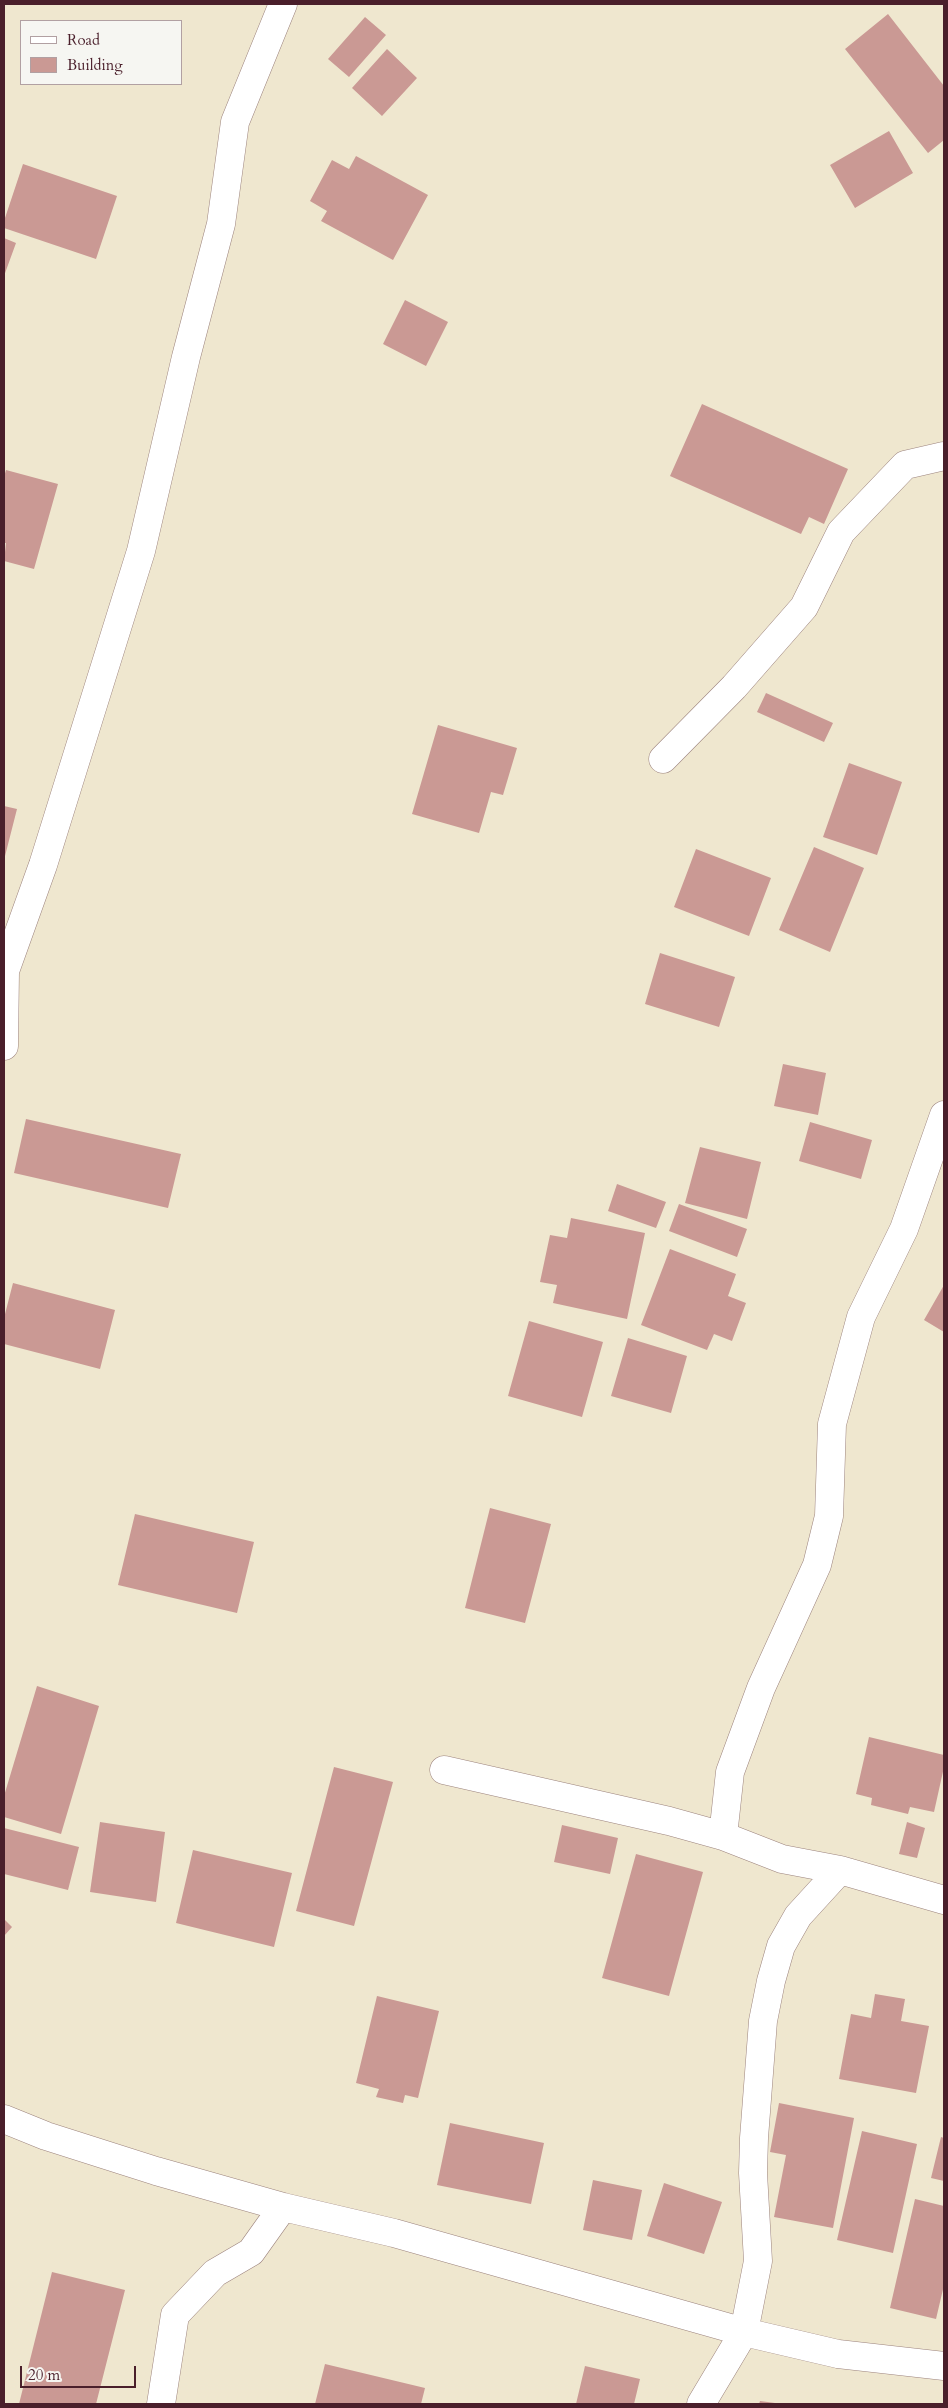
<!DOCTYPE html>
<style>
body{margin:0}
#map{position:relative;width:948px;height:2408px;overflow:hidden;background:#efe7cf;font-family:Cardo,serif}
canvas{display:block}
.frame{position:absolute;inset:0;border:5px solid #4a1f2b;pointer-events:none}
.legend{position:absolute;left:20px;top:20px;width:162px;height:65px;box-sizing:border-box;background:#f6f6f2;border:1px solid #b1a0a2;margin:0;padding:6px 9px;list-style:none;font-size:15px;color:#4a1f2b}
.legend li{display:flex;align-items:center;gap:10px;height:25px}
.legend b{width:25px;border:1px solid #b1a0a2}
.scale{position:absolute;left:20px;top:2366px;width:116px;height:22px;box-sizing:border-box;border:2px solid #4a1f2b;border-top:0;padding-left:6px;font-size:15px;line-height:18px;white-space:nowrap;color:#4a1f2b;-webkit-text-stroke:4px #f6f6f2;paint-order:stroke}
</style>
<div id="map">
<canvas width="948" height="2408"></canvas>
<div class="frame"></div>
<ul class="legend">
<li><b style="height:6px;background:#fff"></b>Road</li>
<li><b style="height:14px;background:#ca9994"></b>Building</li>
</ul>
<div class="scale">20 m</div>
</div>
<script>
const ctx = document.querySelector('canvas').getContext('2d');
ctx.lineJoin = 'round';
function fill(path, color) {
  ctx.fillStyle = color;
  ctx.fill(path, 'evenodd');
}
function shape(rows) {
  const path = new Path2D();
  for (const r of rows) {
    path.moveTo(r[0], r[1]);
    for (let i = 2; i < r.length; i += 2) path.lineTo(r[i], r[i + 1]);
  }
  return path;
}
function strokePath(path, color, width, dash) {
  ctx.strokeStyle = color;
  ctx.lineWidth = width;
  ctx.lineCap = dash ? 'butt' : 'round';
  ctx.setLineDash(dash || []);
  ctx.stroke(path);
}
const building = shape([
 [888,14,944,86,944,140,928,153,845,49],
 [365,17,386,35,349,77,328,59],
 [387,49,417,78,382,116,352,88],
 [889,131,913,173,855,208,830,165],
 [356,156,428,195,393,260,321,221,327,211,310,201,332,160,349,169],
 [23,164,117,196,96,259,4,228,4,221],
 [4,238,16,243,4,276],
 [405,300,448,322,426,366,383,344],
 [702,404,848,469,824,524,809,517,801,534,670,476],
 [6,470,58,484,34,569,4,561,6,543,4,543,4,477],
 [766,693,833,723,824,742,757,712],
 [438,725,517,748,503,795,491,792,479,833,412,814],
 [849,763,902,782,877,855,823,837],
 [4,806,17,809,4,860],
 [814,847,864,868,830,952,779,930],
 [696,849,771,878,749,936,674,907],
 [660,953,735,977,719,1027,645,1004],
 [783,1064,826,1073,818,1115,774,1106],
 [26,1119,181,1154,168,1208,14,1173],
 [810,1122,872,1140,861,1179,799,1161],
 [700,1147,761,1162,747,1219,685,1203],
 [617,1184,666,1202,656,1228,608,1211],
 [679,1204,747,1229,737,1257,669,1231],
 [571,1218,645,1233,627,1319,553,1303,557,1285,540,1282,550,1235,567,1238],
 [670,1249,736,1274,728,1296,746,1303,732,1341,714,1334,707,1350,641,1325],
 [13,1283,115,1310,100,1369,4,1344,4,1318],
 [944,1285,944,1332,924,1320],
 [529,1321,603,1342,582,1417,508,1396],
 [628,1338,687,1356,671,1413,611,1396],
 [490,1508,551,1524,525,1623,465,1608],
 [135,1514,254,1542,237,1613,118,1585],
 [37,1686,99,1706,61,1834,4,1817,4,1796],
 [869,1737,944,1755,944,1767,934,1812,910,1807,908,1814,871,1805,872,1798,856,1794],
 [334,1767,393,1782,354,1926,296,1911],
 [100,1822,165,1832,156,1902,90,1892],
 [907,1822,925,1828,917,1858,899,1854],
 [562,1825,618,1838,610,1874,554,1862],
 [4,1828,79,1847,68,1890,4,1874],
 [193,1850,292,1873,274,1947,176,1923],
 [636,1854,703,1872,669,1996,602,1978],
 [4,1919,12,1927,4,1936],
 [875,1994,905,1999,901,2021,929,2026,916,2093,839,2079,851,2014,871,2018],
 [377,1996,439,2011,418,2098,405,2095,403,2103,376,2097,379,2089,356,2083],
 [779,2103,854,2118,833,2228,774,2217,786,2155,770,2152],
 [450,2123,544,2143,531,2204,437,2185],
 [862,2131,917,2144,893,2253,837,2240],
 [941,2137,944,2138,944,2181,931,2178],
 [593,2180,642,2190,632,2240,583,2230],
 [664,2183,722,2202,704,2254,647,2236],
 [915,2199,944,2206,944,2285,936,2319,890,2308],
 [52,2272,125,2290,96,2404,19,2404],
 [325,2364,425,2388,421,2404,315,2404],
 [585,2366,640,2379,634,2404,576,2404],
 [760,2401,775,2403,775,2404,759,2404]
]);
const street = shape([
 [663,759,734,687,804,607,841,532,905,465,944,456],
 [4,1046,5,971,43,865,141,551,186,357,221,224,235,122,283,4],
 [444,1770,669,1821,723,1836,782,1859,840,1870,944,1900],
 [723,1836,730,1772,761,1688,817,1565,829,1516,832,1424,861,1317,904,1229,944,1115],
 [4,2119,46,2136,156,2171,283,2207,394,2233,744,2332,838,2354,944,2366],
 [161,2404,175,2315,215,2273,251,2252,283,2207],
 [701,2404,744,2332,758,2261,753,2173,754,2138,763,2021,771,1981,781,1946,798,1916,840,1870]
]);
fill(building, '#ca9994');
strokePath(street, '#9c837d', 29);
strokePath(street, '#fff', 28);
</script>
